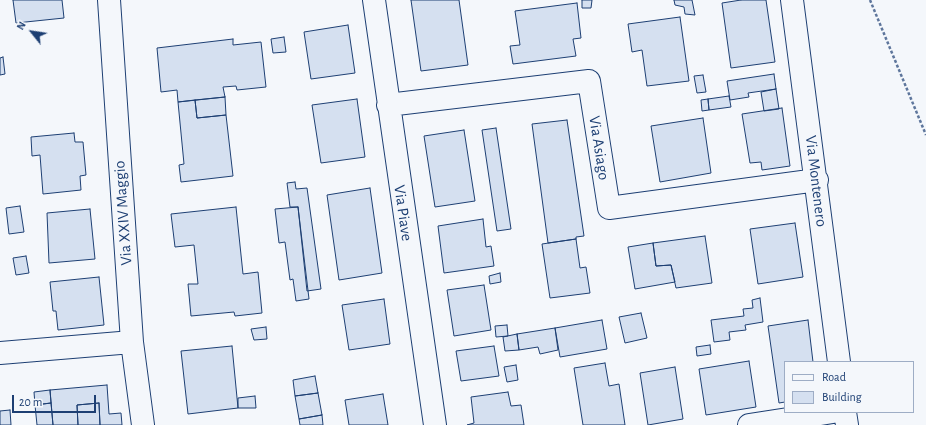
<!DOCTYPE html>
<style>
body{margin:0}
#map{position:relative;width:926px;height:425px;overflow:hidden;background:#f4f7fb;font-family:"Alegreya Sans",sans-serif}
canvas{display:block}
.legend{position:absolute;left:784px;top:361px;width:130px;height:52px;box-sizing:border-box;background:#f4f7fb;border:1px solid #9eadc5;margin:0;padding:5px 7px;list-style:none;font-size:12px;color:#1d3f73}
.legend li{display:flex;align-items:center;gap:8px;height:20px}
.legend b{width:20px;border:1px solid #9eadc5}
.north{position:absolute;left:12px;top:12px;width:40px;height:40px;-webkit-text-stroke:3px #f4f7fb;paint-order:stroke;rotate:300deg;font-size:11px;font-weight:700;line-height:16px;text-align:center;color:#1d3f73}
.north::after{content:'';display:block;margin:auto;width:14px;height:18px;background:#1d3f73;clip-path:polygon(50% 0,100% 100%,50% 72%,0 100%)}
.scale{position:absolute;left:12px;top:395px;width:84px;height:18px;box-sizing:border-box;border:2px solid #1d3f73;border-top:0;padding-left:5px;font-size:12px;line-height:14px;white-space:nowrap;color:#1d3f73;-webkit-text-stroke:3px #f4f7fb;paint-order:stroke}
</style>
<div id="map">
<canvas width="926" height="425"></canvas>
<ul class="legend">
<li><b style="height:5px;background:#f4f7fb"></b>Road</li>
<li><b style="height:11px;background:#d5e0f0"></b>Building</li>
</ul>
<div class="north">N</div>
<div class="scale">20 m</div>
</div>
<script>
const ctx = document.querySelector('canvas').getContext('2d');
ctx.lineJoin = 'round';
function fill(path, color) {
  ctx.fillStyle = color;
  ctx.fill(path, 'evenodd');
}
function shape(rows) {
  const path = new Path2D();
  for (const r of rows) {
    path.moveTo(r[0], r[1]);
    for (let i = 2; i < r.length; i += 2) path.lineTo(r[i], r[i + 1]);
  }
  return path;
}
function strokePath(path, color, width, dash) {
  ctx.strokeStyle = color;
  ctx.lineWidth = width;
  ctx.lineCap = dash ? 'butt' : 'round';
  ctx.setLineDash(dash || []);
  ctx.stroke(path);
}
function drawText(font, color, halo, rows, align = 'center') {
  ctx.font = font + ' "Alegreya Sans",sans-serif';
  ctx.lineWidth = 3;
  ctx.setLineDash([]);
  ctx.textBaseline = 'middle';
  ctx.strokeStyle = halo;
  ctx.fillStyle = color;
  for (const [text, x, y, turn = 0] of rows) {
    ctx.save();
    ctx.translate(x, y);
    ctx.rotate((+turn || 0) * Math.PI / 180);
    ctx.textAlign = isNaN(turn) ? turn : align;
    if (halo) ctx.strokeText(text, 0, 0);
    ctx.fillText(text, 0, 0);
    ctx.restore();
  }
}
const building = shape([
 [13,0,62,0,64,18,16,23,13,0],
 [411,0,459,0,468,65,421,71,411,0],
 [582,0,592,0,591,8,582,8,582,0],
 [674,0,692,0,695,15,685,14,684,7,675,5,674,0],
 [741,0,766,0,775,62,731,68,722,3,741,0],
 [577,3,581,38,573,39,576,56,513,64,510,46,520,45,515,11,577,3],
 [680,17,689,81,647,86,642,50,632,52,628,24,680,17],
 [348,25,355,73,311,79,304,32,348,25],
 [284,37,286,52,273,53,271,39,284,37],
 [233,39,233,45,261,42,266,87,237,90,236,86,223,87,225,97,178,102,177,90,161,92,157,48,233,39],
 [3,57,5,74,0,75,0,58,3,57],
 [774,74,776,89,748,93,749,97,730,100,727,81,774,74],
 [703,75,706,92,697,93,694,76,703,75],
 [776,89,779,109,764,111,761,92,776,89],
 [729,96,731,107,709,110,708,99,729,96],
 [225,97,226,115,197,118,195,100,225,97],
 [357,99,365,157,321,163,312,105,357,99],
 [708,99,709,110,702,111,701,100,708,99],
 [195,100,197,118,226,115,233,176,181,182,179,165,184,164,178,102,195,100],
 [782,108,790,166,762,170,761,162,750,163,742,114,782,108],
 [703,118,711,173,660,182,651,126,703,118],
 [567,120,584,236,576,237,576,239,548,243,532,124,567,120],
 [496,128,511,229,497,231,482,130,496,128],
 [464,130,475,201,435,207,424,136,464,130],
 [74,133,75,142,83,142,86,175,80,176,81,190,43,194,40,155,32,156,31,137,74,133],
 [295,182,296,189,307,188,321,289,307,291,298,207,290,207,287,183,295,182],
 [370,188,382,273,339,280,327,195,370,188],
 [20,206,24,232,9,234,6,208,20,206],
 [236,207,243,274,258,272,262,313,235,316,234,312,191,316,188,284,198,284,194,245,175,247,171,214,236,207],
 [298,207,309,299,296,301,293,279,290,280,285,242,279,243,275,209,298,207],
 [90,209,95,259,49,263,47,213,90,209],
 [483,219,486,247,491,246,494,266,444,273,438,226,483,219],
 [795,223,803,277,758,284,750,229,795,223],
 [705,236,712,283,676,288,671,265,656,266,653,243,705,236],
 [576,239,580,268,586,267,590,293,550,298,542,244,576,239],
 [653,243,656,266,671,265,675,282,635,289,628,247,653,243],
 [26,256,29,273,16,275,13,258,26,256],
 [500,273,501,282,490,284,489,276,500,273],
 [99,277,104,325,58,330,56,311,53,311,50,282,99,277],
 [484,285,491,330,454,336,447,290,484,285],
 [760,298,763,322,745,325,746,330,729,332,730,340,714,342,711,320,744,316,743,309,753,308,752,300,760,298],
 [384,299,390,344,349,350,342,305,384,299],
 [641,313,647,338,625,343,619,317,641,313],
 [602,320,607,349,560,357,555,328,602,320],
 [808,320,813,362,785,362,785,402,779,403,768,326,808,320],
 [507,325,508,336,496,337,495,326,507,325],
 [266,327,267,339,254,340,251,329,266,327],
 [555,328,558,350,540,354,538,347,519,350,517,334,555,328],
 [517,334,519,350,505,351,503,337,517,334],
 [710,345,711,354,697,356,696,347,710,345],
 [232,346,238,408,188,414,181,351,232,346],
 [494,346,499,376,461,381,456,351,494,346],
 [749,361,756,407,706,415,699,369,749,361],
 [605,363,609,386,619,384,625,425,583,425,574,368,605,363],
 [516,365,518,380,507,382,504,367,516,365],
 [675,367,683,419,648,425,640,373,675,367],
 [315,376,318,393,295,396,293,380,315,376],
 [107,385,109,414,121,413,122,425,100,425,99,403,77,405,78,425,53,425,50,390,107,385],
 [50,390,51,403,35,405,34,392,50,390],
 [508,392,511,406,521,405,524,425,467,425,474,423,471,397,508,392],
 [318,393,322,415,299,419,295,396,318,393],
 [383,394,388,425,349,425,345,400,383,394],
 [255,396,256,408,238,408,238,398,255,396],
 [51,403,53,425,37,425,35,405,51,403],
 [99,403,100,425,78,425,77,405,99,403],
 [10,410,11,425,0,425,0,411,10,410],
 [322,415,323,425,300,425,299,419,322,415]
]);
const path = shape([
 [870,0,926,135]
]);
const minor = shape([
 [109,0,132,342,143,425],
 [374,0,435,425],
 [792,0,839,362],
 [388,105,589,81,609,208,817,180],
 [0,353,132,342],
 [845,412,847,425],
 [749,425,833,412]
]);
const streetNames = [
 ["Via Asiago",599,148,81],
 ["Via Montenero",816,181,83],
 ["Via XXIV Maggio",123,213,-94],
 ["Via Piave",403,213,82]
];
fill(building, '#d5e0f0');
strokePath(building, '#1d3f73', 1);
strokePath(minor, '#1d3f73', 24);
strokePath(path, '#5e769c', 2.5, [3, 2]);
strokePath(minor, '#f4f7fb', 22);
drawText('16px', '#1d3f73', '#f4f7fb', streetNames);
</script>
